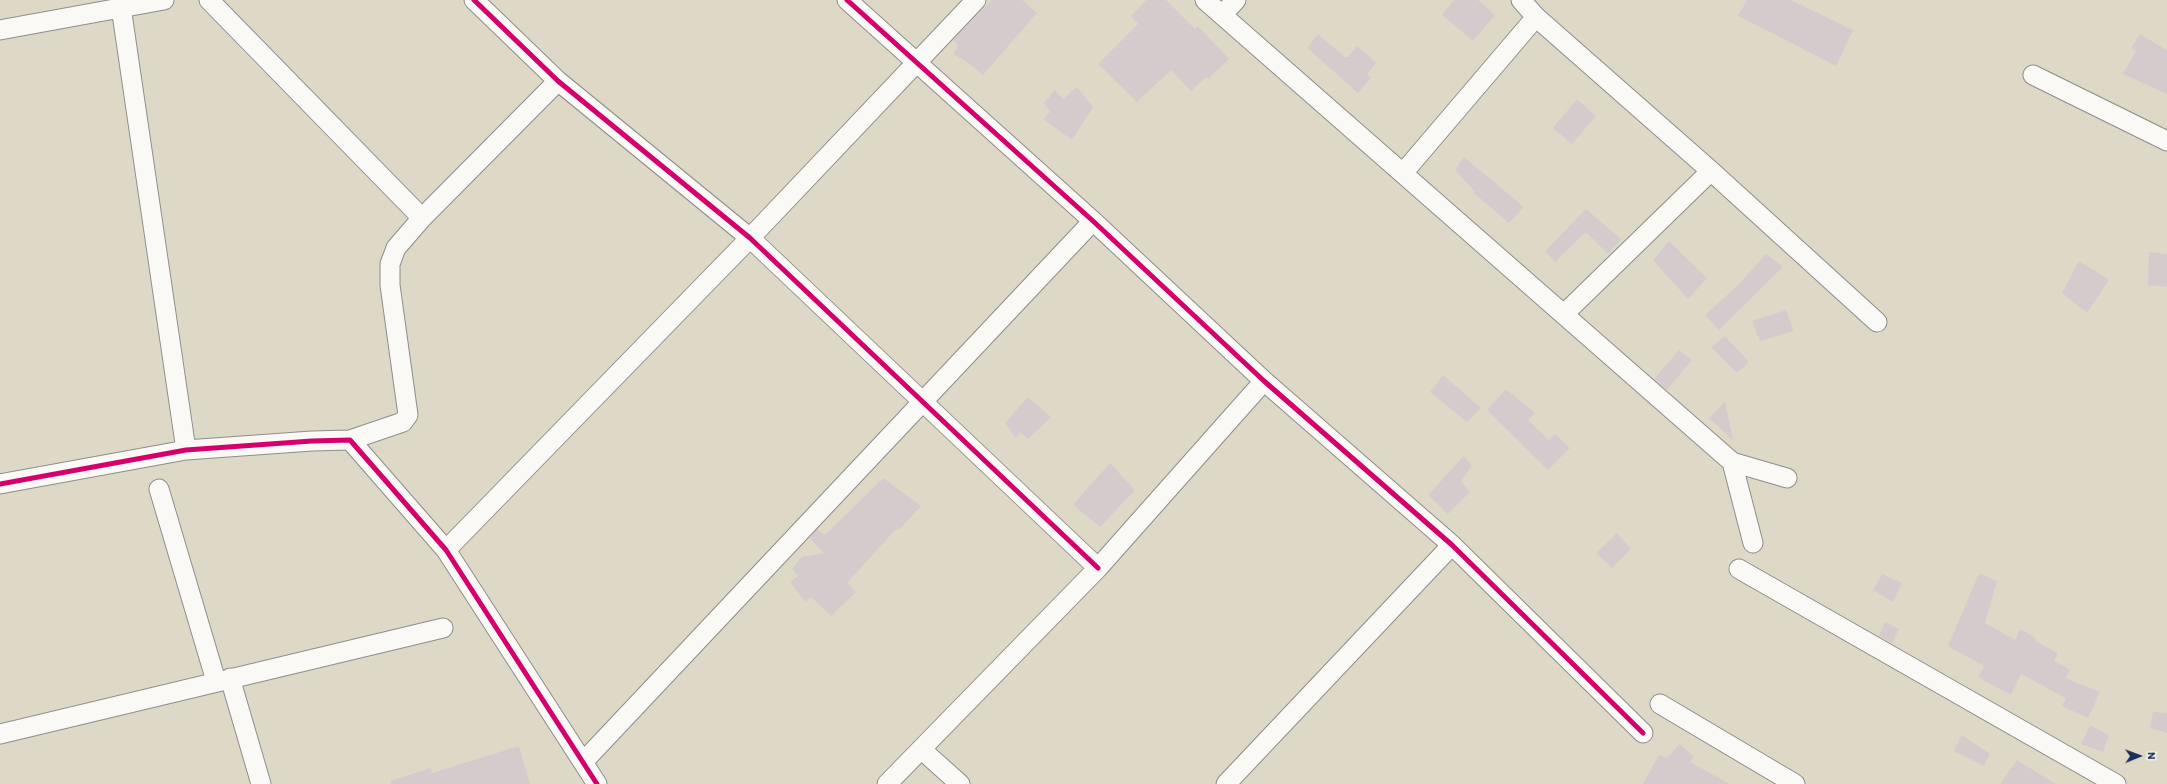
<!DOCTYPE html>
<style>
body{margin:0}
#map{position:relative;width:2167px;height:784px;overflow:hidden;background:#ded9c6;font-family:Itim,sans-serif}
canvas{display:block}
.north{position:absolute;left:2119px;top:736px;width:40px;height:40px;-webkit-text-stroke:3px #f7f3e8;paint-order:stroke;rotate:89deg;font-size:11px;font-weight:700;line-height:16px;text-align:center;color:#1b2f5e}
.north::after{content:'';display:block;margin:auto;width:14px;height:18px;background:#1b2f5e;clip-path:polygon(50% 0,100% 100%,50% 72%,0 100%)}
</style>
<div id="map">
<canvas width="2167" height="784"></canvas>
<div class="north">N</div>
</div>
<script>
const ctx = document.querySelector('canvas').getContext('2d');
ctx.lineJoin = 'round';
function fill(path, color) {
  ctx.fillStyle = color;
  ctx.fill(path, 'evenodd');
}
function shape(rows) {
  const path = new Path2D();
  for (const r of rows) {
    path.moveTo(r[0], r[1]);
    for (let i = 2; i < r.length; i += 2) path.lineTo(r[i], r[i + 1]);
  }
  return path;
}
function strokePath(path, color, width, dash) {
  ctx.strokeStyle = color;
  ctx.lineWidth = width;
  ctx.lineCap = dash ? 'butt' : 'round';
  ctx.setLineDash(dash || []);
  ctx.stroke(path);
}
const building = shape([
 [992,0,1022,0,1037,13,983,75,970,64,953,54,958,46,953,40],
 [1146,0,1166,0,1195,29,1198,26,1229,59,1208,79,1206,77,1191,91,1171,70,1137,102,1098,64,1138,24,1131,16],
 [1454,0,1478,0,1495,15,1473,41,1442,15],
 [1747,0,1791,0,1853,30,1836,66,1738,16],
 [1318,34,1345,57,1348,57,1357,46,1376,63,1367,74,1371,78,1358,93,1307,48],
 [2140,34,2167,50,2167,94,2123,74,2136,51,2131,48],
 [1077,87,1093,107,1072,140,1043,119,1050,112,1044,103,1055,90,1063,99],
 [1577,99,1596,116,1572,144,1553,128],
 [1464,157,1524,207,1509,223,1474,193,1475,192,1455,170],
 [1586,209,1621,239,1608,254,1586,232,1555,262,1545,251],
 [1669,241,1707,278,1688,299,1653,260],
 [2149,252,2167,254,2167,287,2148,285],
 [1766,254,1783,267,1719,330,1705,315,1738,285],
 [2079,261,2109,280,2087,313,2062,293],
 [1786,310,1794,331,1760,341,1752,321],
 [1725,336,1749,362,1737,373,1711,347],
 [1679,350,1692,360,1667,390,1654,379],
 [1443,375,1481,408,1467,422,1430,392],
 [1506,389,1535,413,1528,420,1549,440,1555,434,1570,448,1548,470,1487,410],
 [1028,397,1051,417,1028,439,1020,432,1016,438,1005,423],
 [1725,402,1733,440,1709,418],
 [1464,456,1472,466,1461,481,1470,492,1448,514,1428,495],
 [1110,463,1135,490,1100,527,1073,505],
 [883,478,921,506,899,530,897,528,847,583,856,592,831,616,811,597,805,602,790,582,798,576,792,569,802,557,824,553,809,538,817,529,825,535],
 [1617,533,1631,549,1612,568,1596,553],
 [1979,573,1997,581,1985,623,2015,640,2020,629,2036,638,2035,641,2058,653,2054,661,2070,670,2065,678,2100,692,2088,718,2062,706,2066,698,2021,674,2011,695,1978,677,1984,666,1948,646],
 [1882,574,1902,583,1893,602,1873,590],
 [1885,622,1899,629,1892,643,1879,636],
 [2153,712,2167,713,2167,733,2150,728],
 [2090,725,2109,735,2103,752,2081,744],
 [1962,735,1990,754,1984,766,1954,751],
 [1680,744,1694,757,1690,762,1730,784,1643,784,1659,755,1667,758],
 [519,746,530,784,391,784,390,781,431,768,432,773],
 [2017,760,2056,784,2000,784]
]);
const street = shape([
 [120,0,186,450],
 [209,0,422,218],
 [474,0,558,81,750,238,1098,568],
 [847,0,1093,221,1264,381,1452,545,1643,733],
 [1205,0,1732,462,1787,478],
 [1521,0,1536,17,1711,171,1877,322],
 [1222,15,1236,0],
 [0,30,164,0],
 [2033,75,2167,141],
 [1403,173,1536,17],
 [1564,314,1711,171],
 [350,440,403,422,408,415,390,285,390,264,396,248,422,218,558,81],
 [1732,462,1753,543],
 [0,484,186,450,312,441,350,440,446,550,597,784],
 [159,489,216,681],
 [446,550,750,238,976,0],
 [1739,569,2116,784],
 [230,678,261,784],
 [1660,704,1795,784],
 [0,734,443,628],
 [921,749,960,784],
 [584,761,1093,221],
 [887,784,1098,568,1264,381],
 [1226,784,1452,545]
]);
const cycleway = shape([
 [474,0,558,81,750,238,1098,568],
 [847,0,1093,221,1264,381,1452,545,1643,733],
 [0,484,186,450,312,441,350,440,446,550,597,784]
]);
fill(building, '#d6cbcc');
strokePath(street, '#8d8e8c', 21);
strokePath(street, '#faf9f6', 19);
strokePath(cycleway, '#d6006c', 5);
</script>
